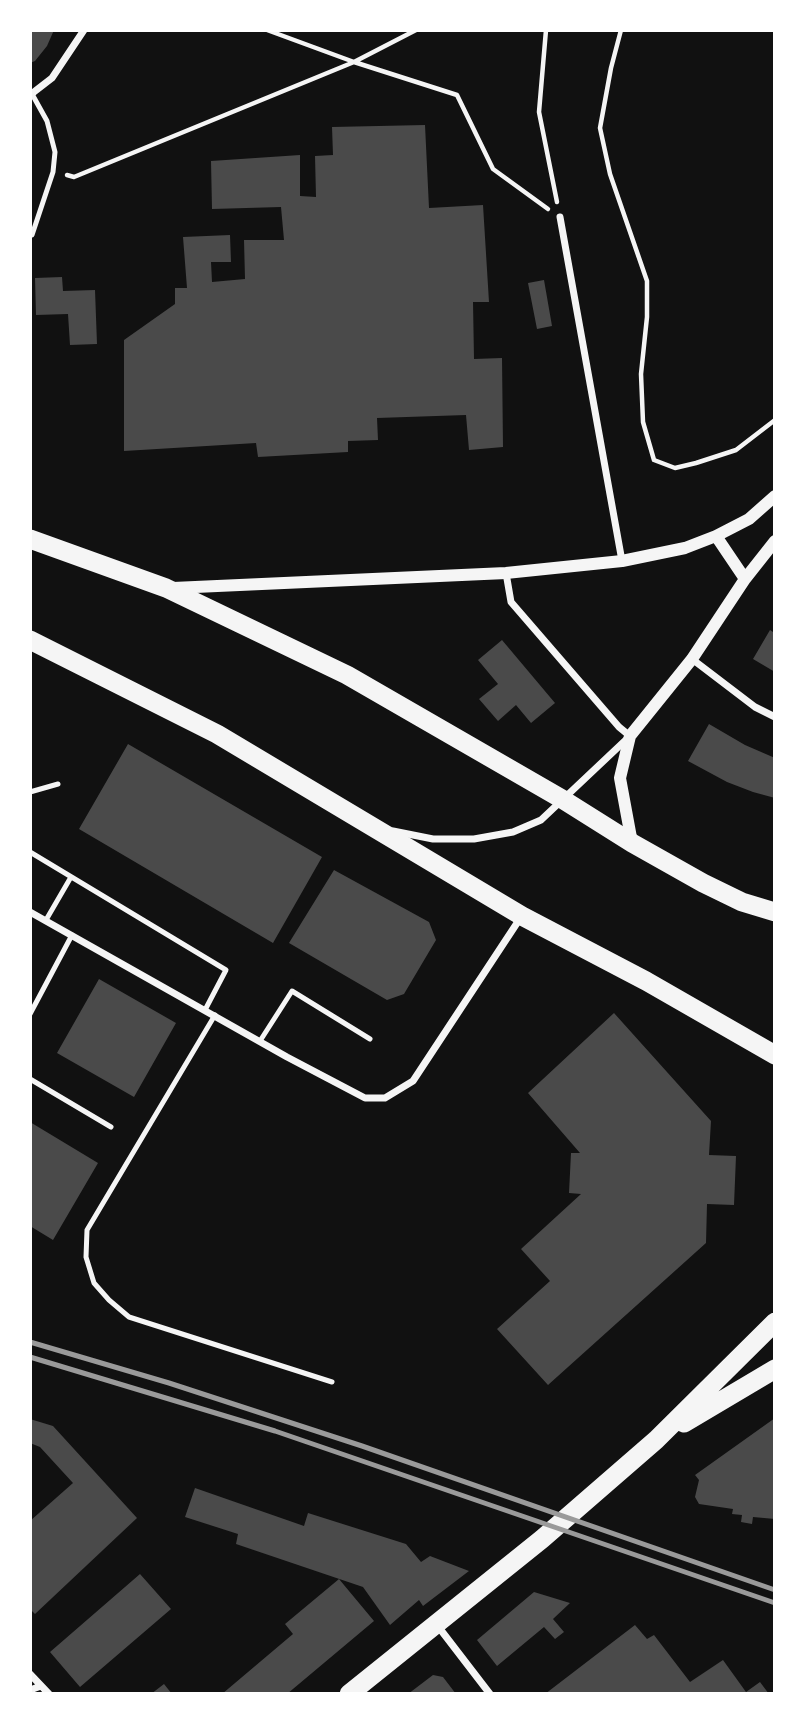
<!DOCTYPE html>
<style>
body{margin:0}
#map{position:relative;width:805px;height:1724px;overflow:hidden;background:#111;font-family:Overpass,sans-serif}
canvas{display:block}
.frame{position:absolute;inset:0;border:32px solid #fff;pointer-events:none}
</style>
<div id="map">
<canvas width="805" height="1724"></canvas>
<div class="frame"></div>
</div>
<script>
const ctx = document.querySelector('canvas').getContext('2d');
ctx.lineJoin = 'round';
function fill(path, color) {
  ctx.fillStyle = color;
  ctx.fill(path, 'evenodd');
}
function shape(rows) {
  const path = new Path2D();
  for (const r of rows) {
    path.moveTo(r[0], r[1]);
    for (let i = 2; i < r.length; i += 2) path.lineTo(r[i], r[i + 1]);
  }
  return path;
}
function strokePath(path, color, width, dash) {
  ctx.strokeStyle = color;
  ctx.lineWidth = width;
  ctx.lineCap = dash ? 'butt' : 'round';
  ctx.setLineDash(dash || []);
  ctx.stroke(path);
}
const building = shape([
 [30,30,54,30,47,46,35,61,30,63],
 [425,125,429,208,483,205,489,302,473,302,474,359,502,358,503,447,469,450,466,415,377,418,378,440,348,441,348,452,258,457,256,443,124,451,124,340,175,304,175,288,187,288,183,237,230,235,231,262,211,262,212,282,245,279,244,240,284,240,281,207,212,209,211,161,300,155,300,196,316,197,315,156,333,155,332,127],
 [62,277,63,291,95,290,97,344,70,345,68,314,36,315,35,278],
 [544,280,552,326,537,329,528,283],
 [775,627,775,672,753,659,770,630,773,632],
 [502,640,555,703,531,723,516,705,498,721,479,699,498,684,478,660],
 [709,724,745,745,775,758,775,798,753,792,727,782,688,761],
 [128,744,322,857,273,943,79,829],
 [334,870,429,922,436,940,404,994,387,1000,289,943],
 [99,979,176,1023,134,1097,57,1053],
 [614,1013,711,1121,709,1155,736,1156,734,1205,707,1204,706,1243,548,1385,497,1329,550,1281,521,1249,581,1194,569,1193,571,1153,580,1153,528,1093],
 [30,1122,98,1163,53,1240,30,1226],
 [775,1418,775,1519,753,1517,752,1524,741,1522,742,1515,732,1514,733,1509,699,1504,695,1497,699,1480,695,1475],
 [30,1419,53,1426,137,1518,35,1614,30,1609,30,1521,73,1483,40,1447,30,1443],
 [195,1488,304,1526,308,1513,406,1544,421,1562,430,1556,469,1571,423,1606,419,1600,390,1625,363,1587,236,1544,238,1534,185,1517],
 [140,1574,171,1609,80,1687,50,1652],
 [339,1579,374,1621,287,1694,222,1694,293,1634,285,1624],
 [534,1592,570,1603,553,1619,564,1632,555,1639,544,1627,497,1666,477,1640],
 [635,1625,647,1639,654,1635,690,1682,723,1660,746,1692,760,1682,769,1694,545,1694],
 [433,1675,443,1677,456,1694,408,1694],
 [164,1684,172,1694,151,1694]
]);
const path = shape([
 [267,30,354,62,416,30],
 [546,30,539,112,557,202],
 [621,30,611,68,600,128,610,174,647,281,647,317,641,374,643,422,654,460,675,468,696,463,736,450,775,420],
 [67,175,74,177,354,62,457,95,493,169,548,209]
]);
const service = shape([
 [32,235,53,172,55,152,47,121,32,94],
 [30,792,58,784],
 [30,852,226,970,205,1010],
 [46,920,71,877],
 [30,1014,72,935],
 [215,1015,87,1230,86,1257,94,1283,109,1300,129,1317,332,1382],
 [260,1041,292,991,370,1039],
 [30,1079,111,1127]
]);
const minor = shape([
 [30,95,52,78,84,30],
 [560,217,622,561],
 [692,659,755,707,775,717],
 [393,831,433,839,474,839,513,832,541,820,630,736,619,727,511,602,506,573],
 [30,912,287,1057,365,1098,385,1098,413,1081,521,917],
 [437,1625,490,1694],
 [30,1674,49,1694],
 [30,1690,41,1686]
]);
const tertiary = shape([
 [716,536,745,579],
 [173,588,506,573,622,561,685,548,716,536,749,519,775,496],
 [632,843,620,778,630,736,692,659,745,579,775,541]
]);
const trunk = shape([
 [30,539,166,588,347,675,562,799,632,843,703,883,742,902,775,912],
 [30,640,217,734,522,916,646,981,775,1055],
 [684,1423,775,1369],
 [349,1694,542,1539,656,1440,775,1322]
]);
const rail = shape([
 [30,1342,169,1383,362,1446,775,1590],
 [30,1357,275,1431,775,1603]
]);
fill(building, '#4a4a4a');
strokePath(path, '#f5f5f5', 4.5);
strokePath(service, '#f5f5f5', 5);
strokePath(minor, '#f5f5f5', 7);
strokePath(tertiary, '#f5f5f5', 12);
strokePath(trunk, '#f5f5f5', 19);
strokePath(rail, '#9a9a9a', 5);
</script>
